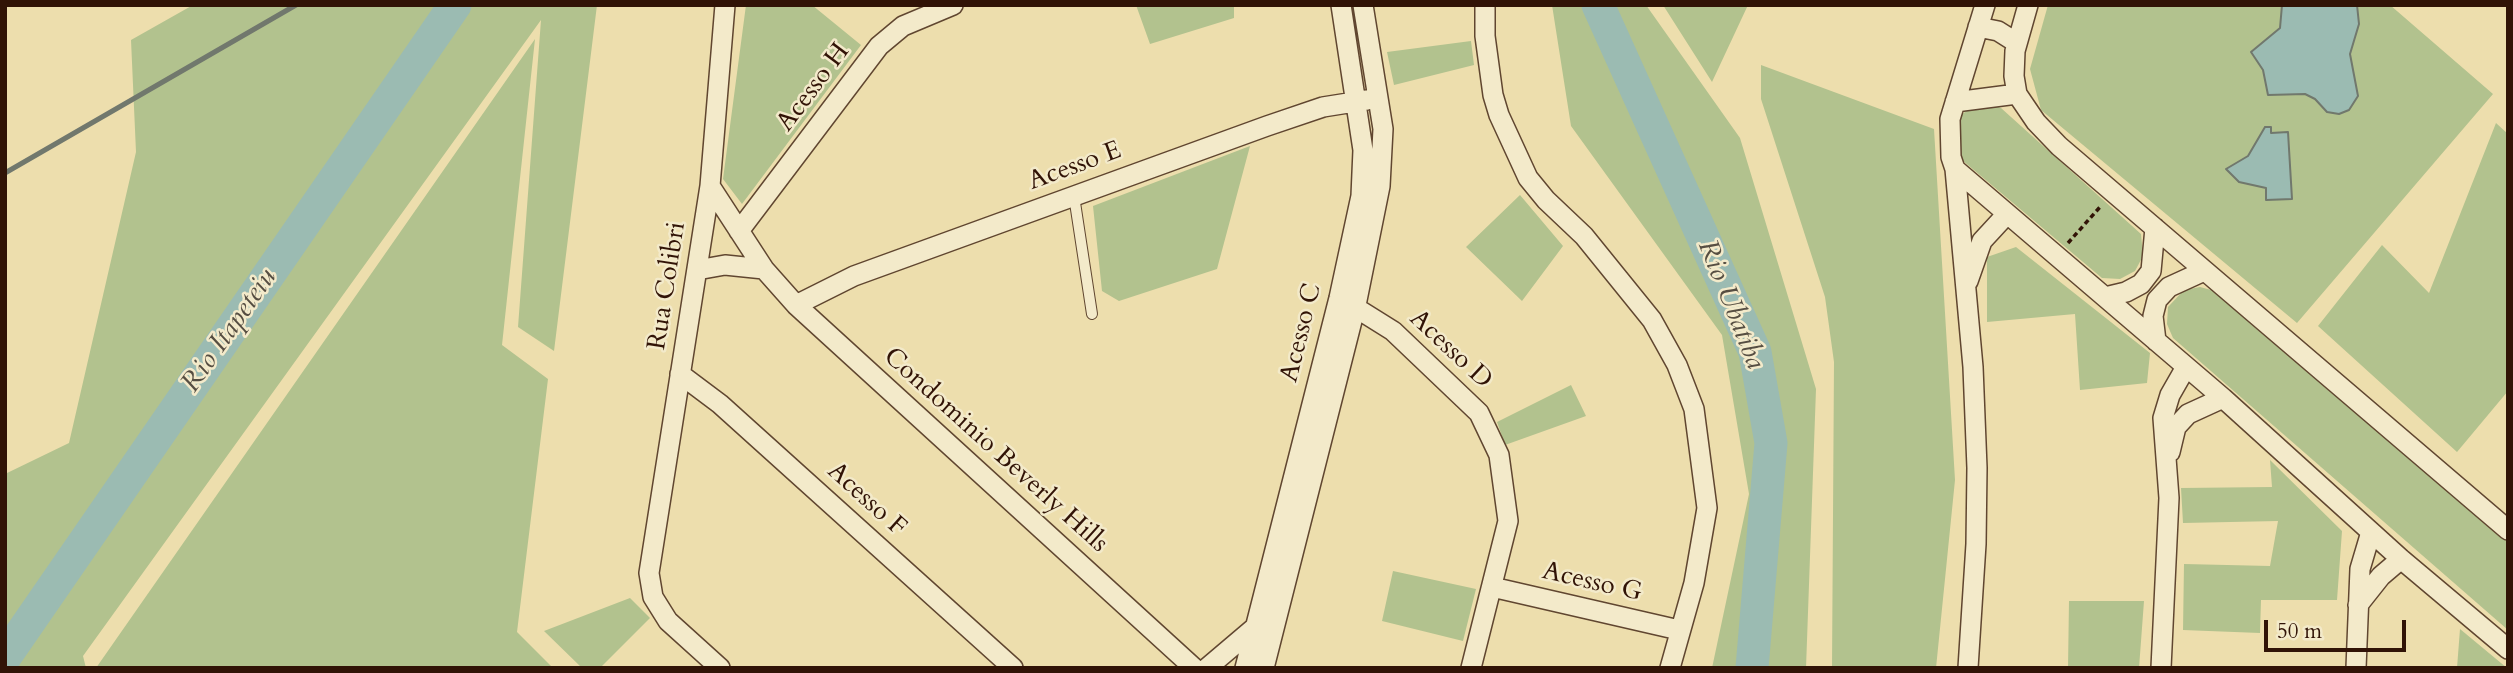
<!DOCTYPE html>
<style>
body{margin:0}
#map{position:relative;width:2513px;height:673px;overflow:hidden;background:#eddead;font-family:Cardo,serif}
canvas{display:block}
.frame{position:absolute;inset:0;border:7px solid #311306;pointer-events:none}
.scale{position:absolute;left:2264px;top:620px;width:142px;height:32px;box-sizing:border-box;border:4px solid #311306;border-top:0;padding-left:9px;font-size:21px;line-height:24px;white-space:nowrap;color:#311306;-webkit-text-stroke:5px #f3eaca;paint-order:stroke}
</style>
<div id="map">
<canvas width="2513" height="673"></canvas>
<div class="frame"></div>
<div class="scale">50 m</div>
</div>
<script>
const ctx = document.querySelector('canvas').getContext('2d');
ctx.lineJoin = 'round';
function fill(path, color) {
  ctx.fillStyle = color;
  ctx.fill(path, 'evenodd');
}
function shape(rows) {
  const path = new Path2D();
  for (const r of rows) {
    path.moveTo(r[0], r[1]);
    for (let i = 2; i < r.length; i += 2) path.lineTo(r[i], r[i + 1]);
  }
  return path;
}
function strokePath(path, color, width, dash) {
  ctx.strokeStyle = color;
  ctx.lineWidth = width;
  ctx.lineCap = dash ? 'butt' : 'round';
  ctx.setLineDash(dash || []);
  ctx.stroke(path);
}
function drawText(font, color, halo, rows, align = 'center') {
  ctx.font = font + ' Cardo,serif';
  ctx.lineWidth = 5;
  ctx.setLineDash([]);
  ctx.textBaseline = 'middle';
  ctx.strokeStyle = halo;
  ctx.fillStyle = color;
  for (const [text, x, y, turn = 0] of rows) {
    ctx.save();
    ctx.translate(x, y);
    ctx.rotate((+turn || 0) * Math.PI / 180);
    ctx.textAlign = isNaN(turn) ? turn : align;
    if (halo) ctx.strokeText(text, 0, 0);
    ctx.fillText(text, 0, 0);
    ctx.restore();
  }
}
const green = shape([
 [193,5,597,5,554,351,518,327,541,20,83,656,86,668,5,668,5,474,69,443,136,152,131,40],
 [746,5,812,5,861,45,742,204,723,179],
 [1136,5,1234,5,1234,18,1150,44],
 [1552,5,1646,5,1740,138,1816,389,1806,668,1712,668,1749,494,1722,335,1571,126],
 [1663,5,1748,5,1712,82],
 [2048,5,2390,5,2493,94,2297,323,2041,110,2030,69],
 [535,39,502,345,548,379,517,632,553,668,96,668],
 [1471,41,1474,65,1394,85,1387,52],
 [1761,65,1934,129,1955,480,1936,668,1832,668,1834,362,1825,297,1761,99],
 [1994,105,2001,108,2141,234,2143,256,2135,271,2120,279,2102,278,1962,160,1953,131,1959,117,1971,107],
 [2496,123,2508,134,2508,391,2457,452,2318,326,2382,245,2429,293],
 [1250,146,1217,269,1119,301,1102,291,1093,206],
 [1520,195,1563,246,1522,301,1466,247],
 [2016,247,2150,353,2147,383,2080,390,2075,314,1987,322,1987,257],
 [2200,287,2215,291,2508,540,2508,630,2173,338,2167,324,2168,307,2184,290],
 [1571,385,1586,416,1505,445,1497,422],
 [2270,460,2342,531,2337,600,2261,600,2260,633,2183,630,2184,564,2270,566,2278,521,2183,523,2181,488,2272,487],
 [1393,571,1476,589,1463,641,1382,621],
 [630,598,650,618,600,668,582,668,544,631],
 [2069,601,2144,601,2139,668,2068,668],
 [2460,629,2507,668,2457,668]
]);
const water = shape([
 [2282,5,2357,5,2359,24,2350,54,2358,96,2349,110,2339,114,2327,112,2315,99,2305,94,2268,95,2263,70,2251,52,2280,28,2282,5],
 [2265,127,2271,127,2271,133,2288,132,2292,199,2266,200,2266,188,2239,182,2226,169,2248,156,2265,127]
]);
const stream = shape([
 [5,173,296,5]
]);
const river = shape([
 [1598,5,1755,352,1771,443,1752,668],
 [5,657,455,5]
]);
const path = shape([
 [2068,243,2100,207]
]);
const lane = shape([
 [1074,196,1092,314]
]);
const street = shape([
 [1485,5,1485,36,1493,95,1499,115,1528,178,1546,200,1584,236,1652,320,1677,365,1694,409,1707,508,1694,583,1670,668],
 [1985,5,1950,119,1951,157,1955,169,2223,398,2401,559,2508,649],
 [2028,5,2015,51,2014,76,2017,94,2036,122,2059,146,2508,530],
 [1978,27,1998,31,2017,43],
 [1955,102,2017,94],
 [1955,169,1973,367,1977,468,1976,544,1968,668],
 [710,186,764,269],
 [739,231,879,46,903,26,953,5],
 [697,270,725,265,764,269,796,305,1194,668],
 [1968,281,1982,241,2006,215],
 [2105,297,2126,292,2141,284,2151,271,2155,228],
 [1345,301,1393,331,1479,413,1499,455,1508,521,1471,668],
 [796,305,854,276,1267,126,1323,107,1367,100],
 [2156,341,2153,316,2157,300,2169,287,2204,271],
 [680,374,720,404,1013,668],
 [2170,452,2176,427,2188,414,2223,398],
 [1492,587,1679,630],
 [2358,605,2381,576,2401,559],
 [720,668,668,621,653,597,649,573,710,186,725,5],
 [1207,668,1253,629],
 [1245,668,1339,298,1361,196,1363,150,1341,5],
 [1264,668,1356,305,1380,186,1383,129,1363,5],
 [2161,668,2169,498,2163,418,2170,395,2186,367],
 [2356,668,2360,569,2371,532]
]);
const streetNames = [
 ["Acesso H",814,88,-53],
 ["Acesso E",1075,167,-20],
 ["Rua Colibri",668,286,-81],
 ["Acesso C",1302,333,-76],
 ["Acesso D",1450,350,43],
 ["Condominio Beverly Hills",995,451,42],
 ["Acesso F",866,500,42],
 ["Acesso G",1592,583,13]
];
const waterNames = [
 ["Rio Ubatiba",1730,305,68],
 ["Rio Itapeteiu",230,331,-55]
];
fill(green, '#b2c28e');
fill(water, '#9bbbb2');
strokePath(water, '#71786d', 2);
strokePath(stream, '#71786d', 5);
strokePath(river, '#9bbbb2', 33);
strokePath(lane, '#604630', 12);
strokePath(street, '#604630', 22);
strokePath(path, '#311306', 3.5, [5, 3.5]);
strokePath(lane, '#f3eaca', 10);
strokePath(street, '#f3eaca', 19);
drawText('26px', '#311306', '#f3eaca', streetNames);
drawText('italic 28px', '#564e42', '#f3eaca', waterNames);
</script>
